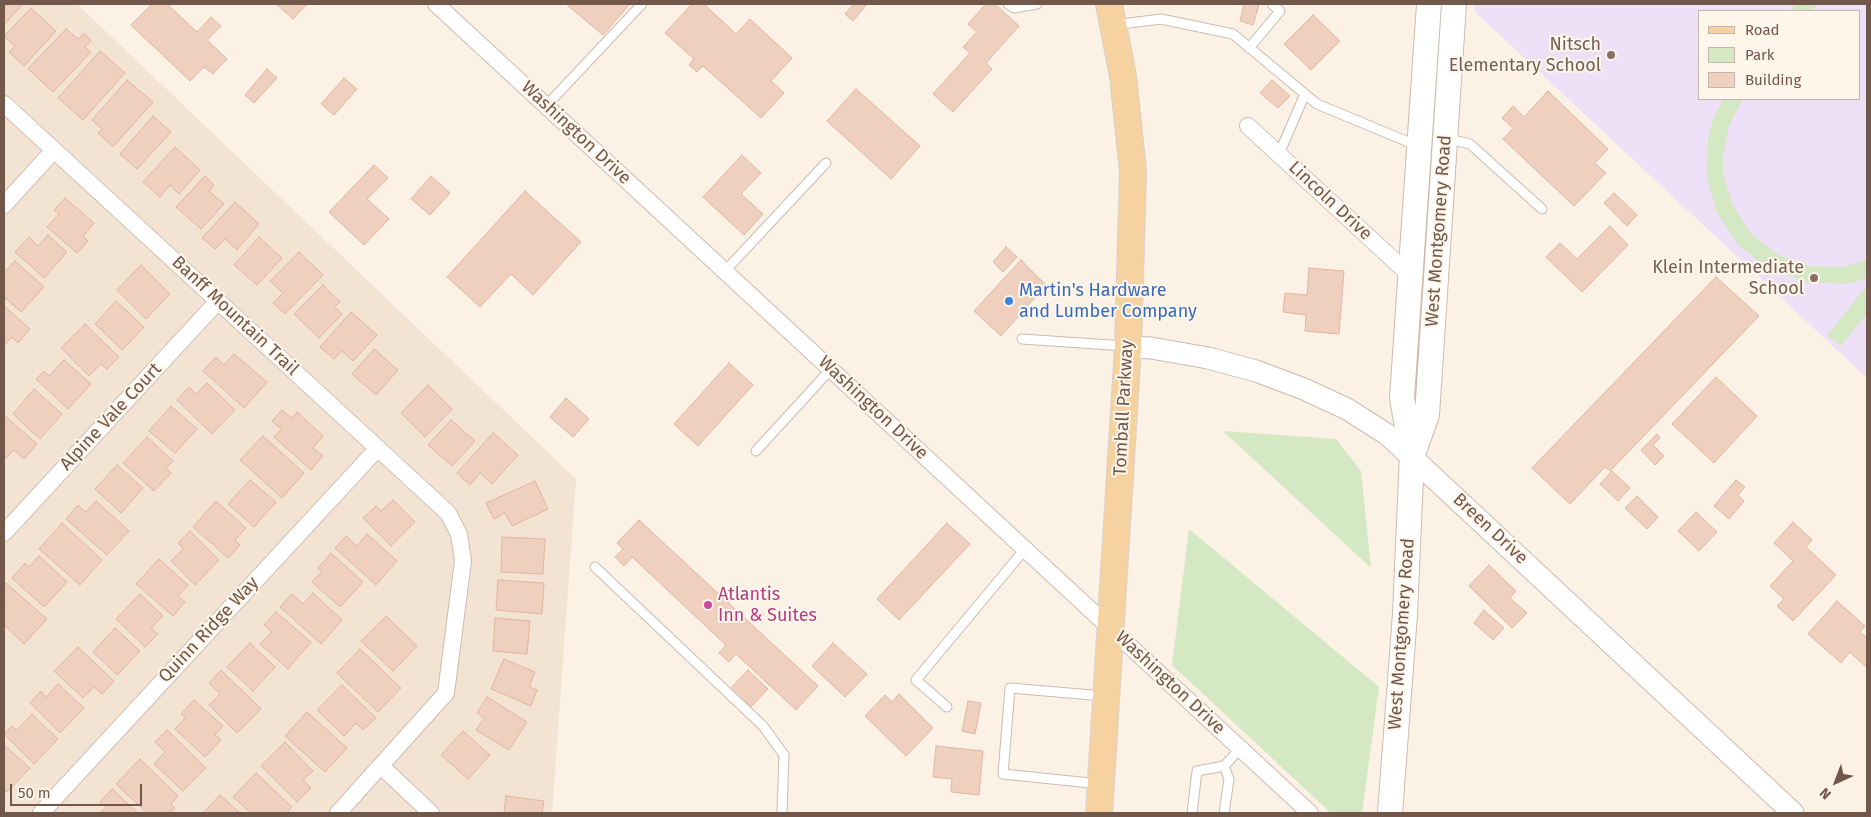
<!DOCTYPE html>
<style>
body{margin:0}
#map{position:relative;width:1871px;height:817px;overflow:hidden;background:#fbf1e5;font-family:"Fira Sans",sans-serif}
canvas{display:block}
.frame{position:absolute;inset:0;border:5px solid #72574b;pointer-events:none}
.legend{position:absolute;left:1698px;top:10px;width:162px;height:90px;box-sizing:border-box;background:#fef6eb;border:1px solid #c6b6ab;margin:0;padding:6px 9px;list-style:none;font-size:15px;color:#72574b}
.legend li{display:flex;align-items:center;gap:10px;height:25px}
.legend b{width:25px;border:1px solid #c6b6ab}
.north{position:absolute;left:1811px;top:757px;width:50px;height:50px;-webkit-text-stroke:4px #fef6eb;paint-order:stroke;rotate:223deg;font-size:14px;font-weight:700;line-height:20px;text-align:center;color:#72574b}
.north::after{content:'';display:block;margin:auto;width:18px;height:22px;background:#72574b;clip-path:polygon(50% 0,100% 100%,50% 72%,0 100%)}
.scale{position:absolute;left:10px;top:784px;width:132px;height:22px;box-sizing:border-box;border:2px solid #72574b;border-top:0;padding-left:6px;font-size:15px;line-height:18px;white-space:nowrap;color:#72574b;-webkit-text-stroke:4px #fef6eb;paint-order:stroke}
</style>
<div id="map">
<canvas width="1871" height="817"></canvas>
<div class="frame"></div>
<ul class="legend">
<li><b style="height:6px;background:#f6d2a0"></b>Road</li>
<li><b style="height:14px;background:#d4e8c4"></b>Park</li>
<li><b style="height:14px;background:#efcfbe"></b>Building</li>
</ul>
<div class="north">N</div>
<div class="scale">50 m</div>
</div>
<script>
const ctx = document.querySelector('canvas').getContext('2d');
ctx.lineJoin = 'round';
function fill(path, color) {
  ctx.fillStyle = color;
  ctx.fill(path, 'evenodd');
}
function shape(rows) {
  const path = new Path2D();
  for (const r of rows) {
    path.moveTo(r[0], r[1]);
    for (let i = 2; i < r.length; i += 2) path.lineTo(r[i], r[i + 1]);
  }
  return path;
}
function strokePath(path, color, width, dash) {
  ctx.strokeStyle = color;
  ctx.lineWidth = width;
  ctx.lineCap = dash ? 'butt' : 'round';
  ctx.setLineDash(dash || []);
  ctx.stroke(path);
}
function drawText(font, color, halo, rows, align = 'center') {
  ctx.font = font + ' "Fira Sans",sans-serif';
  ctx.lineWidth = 4;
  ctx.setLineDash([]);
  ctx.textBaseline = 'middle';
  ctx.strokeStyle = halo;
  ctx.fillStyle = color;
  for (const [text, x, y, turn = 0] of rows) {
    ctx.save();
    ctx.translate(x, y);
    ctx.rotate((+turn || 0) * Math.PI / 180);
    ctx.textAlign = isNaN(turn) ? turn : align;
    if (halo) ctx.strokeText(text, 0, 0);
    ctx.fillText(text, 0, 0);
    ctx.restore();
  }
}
const residential = shape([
 [4,4,77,4,576,479,552,813,4,813]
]);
const education = shape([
 [1475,4,1867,4,1867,378,1474,11],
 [1700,11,1860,11,1860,99,1700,99]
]);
const green = shape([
 [1796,4,1817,4,1812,11,1790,11],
 [1723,99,1743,99,1729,125,1723,157,1723,174,1733,206,1751,234,1777,254,1809,266,1842,267,1867,260,1867,279,1844,284,1805,282,1769,269,1739,246,1717,213,1707,177,1708,138,1713,119],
 [1867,285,1867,313,1841,346,1827,336],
 [1223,431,1336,439,1361,471,1371,568],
 [1189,529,1379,687,1362,813,1331,813,1172,665]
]);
const building = shape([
 [4,4,23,4,4,25,4,4],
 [152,4,167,4,197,32,211,17,221,26,207,40,227,59,213,74,204,67,190,81,131,25,152,4],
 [276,4,307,4,293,19,276,4],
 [566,4,630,4,603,35,566,4],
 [692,4,704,4,736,34,750,19,792,58,771,81,784,93,761,118,703,66,697,72,689,65,694,59,665,33,692,4],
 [854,4,867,4,853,21,845,14,854,4],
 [986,4,995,4,1019,26,986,63,992,69,953,112,933,94,970,53,963,47,977,32,968,24,986,4],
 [1244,4,1259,4,1253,25,1240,21,1244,4],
 [31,8,56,31,24,66,9,52,15,46,4,36,31,8],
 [1313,15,1340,41,1311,70,1284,44,1313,15],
 [66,29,78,39,84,33,91,41,85,47,91,52,53,92,28,69,66,29],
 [100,51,125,73,83,120,58,98,100,51],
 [267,69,277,78,254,103,245,95,267,69],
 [344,78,357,89,334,115,321,104,344,78],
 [127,80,153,102,113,147,98,133,102,129,92,120,127,80],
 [1272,80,1290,96,1278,108,1260,93,1272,80],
 [856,89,920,146,891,179,827,121,856,89],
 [1548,91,1608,149,1595,163,1606,173,1574,206,1503,139,1513,128,1502,118,1513,106,1524,117,1548,91],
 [153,116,171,132,137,169,120,154,153,116],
 [175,147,200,170,179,194,170,185,160,197,143,182,175,147],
 [742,155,761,173,741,194,763,214,744,235,703,197,742,155],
 [374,165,388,178,367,199,389,219,364,245,329,212,374,165],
 [205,176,214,185,209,191,224,204,201,229,176,207,205,176],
 [431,176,450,193,430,215,411,199,431,176],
 [525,191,581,242,533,295,511,274,480,307,447,277,525,191],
 [1614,193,1637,215,1627,226,1604,203,1614,193],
 [65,198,94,223,83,237,88,241,77,253,47,227,59,214,54,210,65,198],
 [235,202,259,224,237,250,225,239,215,249,202,238,235,202],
 [1610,226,1628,245,1582,292,1546,257,1560,243,1577,259,1610,226],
 [48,235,67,252,44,278,15,252,29,237,38,246,48,235],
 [259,237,282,258,257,285,234,265,259,237],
 [1006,247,1017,257,1003,272,993,262,1006,247],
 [299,252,323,275,285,314,273,303,283,293,270,281,299,252],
 [1021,260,1046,285,1001,336,974,311,1021,260],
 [15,261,44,287,21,312,4,297,4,270,5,271,15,261],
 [141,265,170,294,146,319,117,290,141,265],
 [1309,268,1344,271,1339,334,1305,331,1306,315,1283,312,1285,293,1307,295,1309,268],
 [1716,277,1759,316,1610,471,1605,467,1570,504,1532,468,1716,277],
 [323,285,340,302,335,307,342,314,319,338,294,314,323,285],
 [116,301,144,327,122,350,95,324,116,301],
 [4,306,30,329,18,343,12,337,4,346,4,306],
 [351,312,377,335,353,361,342,351,334,359,320,347,351,312],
 [85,324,119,357,107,369,101,364,89,376,61,348,85,324],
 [374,349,398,370,376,395,352,374,374,349],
 [234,354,267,382,244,408,203,371,216,357,224,365,234,354],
 [64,360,91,384,68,409,36,379,44,371,49,376,64,360],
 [729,363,753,385,698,446,674,424,729,363],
 [1716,377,1757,416,1714,463,1672,424,1716,377],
 [207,383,235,410,212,434,177,400,189,387,196,394,207,383],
 [428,385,452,409,425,437,401,413,428,385],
 [34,389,62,414,40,439,13,414,34,389],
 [566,398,589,419,573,437,550,417,566,398],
 [171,406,197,429,175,453,149,431,171,406],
 [282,410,292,418,297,412,323,436,313,448,323,456,311,470,274,437,281,429,272,421,282,410],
 [4,415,37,444,24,459,14,450,4,460,4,415],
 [451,420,475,441,452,466,428,445,451,420],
 [493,433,518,455,492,484,480,473,470,485,457,473,493,433],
 [1657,434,1660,438,1653,445,1664,456,1655,465,1641,450,1657,434],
 [263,436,304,473,282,498,240,460,263,436],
 [147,437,173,461,166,468,171,473,154,491,123,463,147,437],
 [117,465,143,488,121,513,95,489,117,465],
 [1612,471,1630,488,1618,501,1600,484,1612,471],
 [250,480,276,502,254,527,228,504,250,480],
 [1736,480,1745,487,1738,495,1744,501,1729,519,1714,506,1736,480],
 [535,481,548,509,512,526,505,513,494,519,486,503,535,481],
 [1637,496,1658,517,1647,529,1625,508,1637,496],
 [393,500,415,522,391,546,363,518,376,506,381,511,393,500],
 [96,501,129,531,107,555,66,519,78,505,86,512,96,501],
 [216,501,246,528,235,540,240,545,228,558,193,527,216,501],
 [1696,512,1717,532,1699,551,1678,531,1696,512],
 [639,520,818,686,796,710,736,654,729,662,719,653,726,645,632,557,624,566,615,557,623,549,617,543,639,520],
 [1793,522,1812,540,1806,547,1836,575,1793,621,1777,606,1784,599,1770,586,1793,561,1774,543,1793,522],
 [62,523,102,560,80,585,39,549,62,523],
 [947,523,970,544,899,620,877,599,947,523],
 [190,531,219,560,195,585,171,561,183,549,178,543,190,531],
 [367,534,397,561,376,585,335,548,346,536,357,546,367,534],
 [502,537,545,539,543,574,501,572,502,537],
 [331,553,363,582,340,607,312,582,322,571,318,568,331,553],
 [39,556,67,582,44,607,12,578,25,563,29,567,39,556],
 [159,559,188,585,178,596,185,602,173,616,136,584,159,559],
 [1489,565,1516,591,1510,598,1527,613,1512,628,1469,586,1489,565],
 [498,580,544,583,542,614,496,610,498,580],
 [6,583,47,619,24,644,4,625,4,607,6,605,4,602,4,586,6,583],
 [313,593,342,620,321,644,280,607,292,594,303,604,313,593],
 [140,594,163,616,151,628,158,634,145,647,116,619,140,594],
 [1837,601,1865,626,1860,632,1867,638,1867,668,1850,652,1841,663,1808,634,1837,601],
 [1484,610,1504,628,1493,640,1474,623,1484,610],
 [276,612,311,642,288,669,260,644,272,632,264,625,276,612],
 [386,616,417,646,393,671,361,641,386,616],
 [495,618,530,621,527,654,493,651,495,618],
 [115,628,140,651,117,675,93,652,115,628],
 [250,643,275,667,253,691,227,667,250,643],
 [833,643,867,674,845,697,812,666,833,643],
 [78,647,114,681,102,694,94,687,83,698,54,671,78,647],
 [360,649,401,688,378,712,337,673,360,649],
 [504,659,535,672,529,687,537,690,531,706,491,689,504,659],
 [221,670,261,709,237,733,209,705,220,694,209,683,221,670],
 [748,670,768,689,750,708,730,689,748,670],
 [58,684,84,708,60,733,30,703,41,691,46,697,58,684],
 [342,685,376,718,363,730,356,723,344,736,317,710,342,685],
 [899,694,933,728,906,756,865,716,885,695,892,702,899,694],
 [487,697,527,722,509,750,476,730,484,718,477,713,487,697],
 [194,700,223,726,215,735,221,740,205,757,175,729,185,718,181,714,194,700],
 [968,701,981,703,975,734,962,731,968,701],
 [307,712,347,748,325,772,285,736,307,712],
 [32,714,58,739,34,764,4,734,12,726,17,730,32,714],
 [167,730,206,768,183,791,154,764,165,752,155,742,167,730],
 [463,731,490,755,468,779,441,755,463,731],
 [285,742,313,771,303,780,311,788,297,802,261,766,285,742],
 [4,745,30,768,7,792,4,789,4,745],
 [936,746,983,751,979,795,951,792,952,779,933,777,936,746],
 [140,759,178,796,171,804,175,808,170,813,147,813,116,784,140,759],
 [256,773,292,807,287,813,275,813,272,811,270,813,251,813,233,797,256,773],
 [112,789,138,813,100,813,106,808,100,802,112,789],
 [220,795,240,813,203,813,220,795],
 [506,796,544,801,542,813,504,813,506,796]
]);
const service = shape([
 [1008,4,1014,8,1037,4],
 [1114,25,1161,19,1233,34,1317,104,1418,146],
 [1249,48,1280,11,1272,4],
 [546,106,642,4],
 [1445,138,1470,144,1542,209],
 [1279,154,1305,94],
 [725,271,826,163],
 [1022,339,1125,346],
 [756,451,831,369],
 [595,567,763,726,784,755,782,813],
 [947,707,916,680,1025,549],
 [1100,784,1003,774,1010,688,1104,696],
 [1192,813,1197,771,1224,766],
 [1224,813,1229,779,1224,766,1240,749]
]);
const minor = shape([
 [436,4,1310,813],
 [4,104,448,513,459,534,463,561,446,693,338,813],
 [1248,126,1411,276],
 [4,205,54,150],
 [4,533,218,301],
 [382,767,431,813],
 [41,813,378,448]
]);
const tertiary = shape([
 [1128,347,1151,348,1208,358,1256,371,1304,389,1347,409,1388,435,1793,813]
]);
const secondary = shape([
 [1413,454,1427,415,1454,4],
 [1390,813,1405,614,1412,455,1402,398,1429,4]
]);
const primary = shape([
 [1099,813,1128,347,1133,171,1123,76,1109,4]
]);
const markers = [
 [1611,55,5,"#8d6e63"],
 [1814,278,5,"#8d6e63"],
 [1009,301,5,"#3f7fe0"],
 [708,605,5,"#d1479c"]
];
const educationNames = [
 ["Nitsch",1601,45],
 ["Elementary School",1601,66],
 ["Klein Intermediate",1804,268],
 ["School",1804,289]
];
const streetNames = [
 ["Washington Drive",576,133,43],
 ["Lincoln Drive",1330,201,43],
 ["West Montgomery Road",1439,231,-86],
 ["Banff Mountain Trail",235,316,43],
 ["Washington Drive",873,408,43],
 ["Tomball Parkway",1124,408,-87],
 ["Alpine Vale Court",111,417,-47],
 ["Breen Drive",1490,529,43],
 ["Quinn Ridge Way",209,630,-47],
 ["West Montgomery Road",1402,634,-86],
 ["Washington Drive",1170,683,43]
];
const shopNames = [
 ["Martin's Hardware",1019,291],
 ["and Lumber Company",1019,312]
];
const hotelNames = [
 ["Atlantis",718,595],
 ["Inn & Suites",718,616]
];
fill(residential, '#f2e3d3');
fill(education, '#eee1f7');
fill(green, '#d4e8c4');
fill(building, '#efcfbe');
strokePath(building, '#e1b59f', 1);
strokePath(service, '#cebbaf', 11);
strokePath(minor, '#cebbaf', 18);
strokePath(tertiary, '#cebbaf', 23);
strokePath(secondary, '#d1baac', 26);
strokePath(primary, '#d8d0cd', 28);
strokePath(service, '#fff', 9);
strokePath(minor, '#fff', 16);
strokePath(tertiary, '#fff', 21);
strokePath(secondary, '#fff', 24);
strokePath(primary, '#f6d2a0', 26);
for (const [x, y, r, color] of markers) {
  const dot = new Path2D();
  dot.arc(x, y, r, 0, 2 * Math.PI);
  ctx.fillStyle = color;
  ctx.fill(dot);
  strokePath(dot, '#fef6eb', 2);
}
drawText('18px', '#785e54', '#fef6eb', educationNames, 'right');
drawText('18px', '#72574b', '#fef6eb', streetNames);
drawText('18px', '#366cbe', '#fef6eb', shopNames, 'left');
drawText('18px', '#b23c85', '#fef6eb', hotelNames, 'left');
</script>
